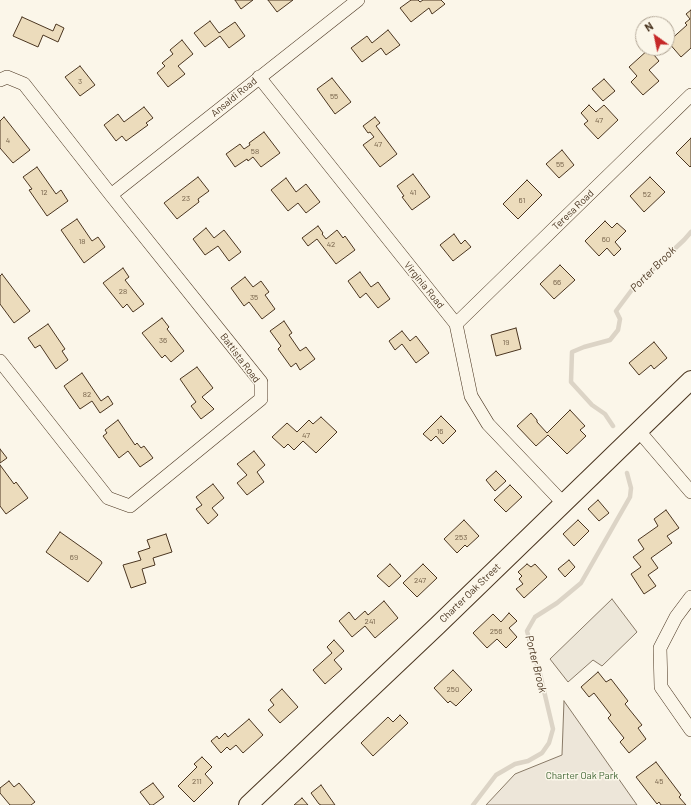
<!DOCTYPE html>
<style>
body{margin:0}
#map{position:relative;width:691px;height:805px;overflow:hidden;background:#fbf6e9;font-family:Barlow,sans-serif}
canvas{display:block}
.north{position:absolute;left:635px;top:16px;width:40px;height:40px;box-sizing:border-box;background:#fbf6e9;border:1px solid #b4a999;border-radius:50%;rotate:327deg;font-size:11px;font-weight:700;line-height:16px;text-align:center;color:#4a3520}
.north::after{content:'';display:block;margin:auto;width:14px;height:18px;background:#c62828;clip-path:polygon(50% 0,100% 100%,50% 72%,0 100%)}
</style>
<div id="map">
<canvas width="691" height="805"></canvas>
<div class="north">N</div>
</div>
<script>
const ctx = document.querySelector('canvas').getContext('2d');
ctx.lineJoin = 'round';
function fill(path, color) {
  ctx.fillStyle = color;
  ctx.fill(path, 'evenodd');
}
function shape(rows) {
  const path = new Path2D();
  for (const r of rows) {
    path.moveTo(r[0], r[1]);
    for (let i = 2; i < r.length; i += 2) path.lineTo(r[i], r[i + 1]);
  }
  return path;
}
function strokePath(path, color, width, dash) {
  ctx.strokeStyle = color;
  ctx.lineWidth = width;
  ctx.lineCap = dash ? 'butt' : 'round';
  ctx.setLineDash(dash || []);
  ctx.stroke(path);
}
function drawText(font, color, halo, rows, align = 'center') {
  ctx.font = font + ' Barlow,sans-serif';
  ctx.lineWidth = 3;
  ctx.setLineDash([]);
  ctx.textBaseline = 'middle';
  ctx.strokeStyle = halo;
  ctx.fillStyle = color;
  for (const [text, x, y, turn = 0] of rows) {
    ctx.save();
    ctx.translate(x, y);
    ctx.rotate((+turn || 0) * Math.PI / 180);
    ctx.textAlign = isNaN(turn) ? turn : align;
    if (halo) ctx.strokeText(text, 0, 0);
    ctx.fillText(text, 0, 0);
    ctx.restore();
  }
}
const green = shape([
 [564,701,637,805,486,805,515,774,562,755,564,701]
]);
const parking = shape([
 [612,599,637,632,602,666,593,660,568,682,550,659,612,599]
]);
const stream = shape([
 [613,426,605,414,592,405,571,382,572,352,584,347,610,340,618,330,620,319,616,311,634,287,684,240,691,232],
 [473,805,496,775,515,764,528,761,542,753,549,743,553,729,540,674,530,642,527,631,535,617,557,603,581,583,630,497,631,488,627,473]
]);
const building = shape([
 [235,0,253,0,241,9,235,0],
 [268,0,293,0,277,12,268,0],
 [411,0,418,0,420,2,423,0,441,0,445,4,432,14,429,8,411,22,400,8,411,0],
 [691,10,691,48,681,57,668,42,687,25,685,23,690,19,686,14,691,10],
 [22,17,53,31,56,24,64,28,58,42,43,35,38,47,13,36,22,17],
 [210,21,219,33,235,22,245,36,229,48,220,36,205,47,194,33,210,21],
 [388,30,400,45,386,55,381,48,362,62,351,48,367,36,372,43,388,30],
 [182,40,193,54,178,66,185,74,168,87,157,73,165,66,162,63,173,54,170,50,182,40],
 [649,49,659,61,649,70,659,81,643,95,631,82,637,76,629,67,649,49],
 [80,66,95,85,80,96,65,77,80,66],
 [332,78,351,102,335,114,317,89,332,78],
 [604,79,615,91,603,101,592,89,604,79],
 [589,105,596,112,604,105,618,120,598,139,584,124,588,121,581,113,589,105],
 [144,107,153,118,146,123,148,125,126,141,122,136,116,141,104,125,118,114,124,122,144,107],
 [4,117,30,150,13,163,0,148,0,121,4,117],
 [375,117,380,123,376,126,397,154,380,167,363,145,374,137,370,132,368,133,363,126,375,117],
 [264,132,280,153,261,167,253,157,248,161,247,159,235,167,226,154,240,144,244,149,250,145,249,143,264,132],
 [691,138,691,166,690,167,676,153,691,138],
 [562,150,574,165,559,178,546,164,562,150],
 [37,167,56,194,61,190,68,201,47,216,29,190,32,189,23,177,37,167],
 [413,174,430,197,412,210,402,197,404,196,397,186,413,174],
 [198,177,209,191,198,199,199,202,177,219,164,203,198,177],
 [650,177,665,192,644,212,630,196,650,177],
 [286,178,296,192,306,184,320,202,306,213,298,203,288,211,271,190,286,178],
 [527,180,542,195,518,219,503,204,527,180],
 [77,219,92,241,98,237,105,247,84,263,61,230,77,219],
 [605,221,612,228,617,223,626,231,615,242,621,249,614,256,607,248,599,256,585,241,605,221],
 [318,226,323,233,322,234,326,239,337,230,343,238,345,236,355,250,336,264,317,239,308,246,302,238,318,226],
 [206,228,214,238,224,230,241,252,229,261,218,246,205,255,193,239,206,228],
 [454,234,461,244,465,240,471,247,453,261,440,245,454,234],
 [560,265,575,280,554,299,540,284,560,265],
 [123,268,129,277,125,280,144,304,133,312,127,304,123,308,103,283,123,268],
 [360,272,371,287,378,282,390,299,378,308,366,293,360,298,348,281,360,272],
 [2,274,30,311,14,323,0,304,0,276,2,274],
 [245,277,253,287,261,281,269,292,265,295,275,309,262,319,249,302,244,306,231,288,245,277],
 [162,318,169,327,167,329,184,351,171,362,165,355,162,358,142,333,162,318],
 [284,321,292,333,289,335,300,351,306,347,315,359,300,370,296,363,291,367,278,349,281,346,270,331,284,321],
 [48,324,65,349,62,351,68,360,56,369,40,345,35,348,28,338,48,324],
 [516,328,521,349,496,356,491,335,516,328],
 [402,331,410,341,416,336,429,353,416,363,402,344,395,350,389,341,402,331],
 [654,342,667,358,654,369,651,365,639,375,629,363,654,342],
 [197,367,213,388,202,397,214,409,201,419,191,406,196,402,180,379,197,367],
 [82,373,101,401,108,396,113,404,100,413,92,401,80,409,64,386,82,373],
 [570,410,585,426,580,430,586,436,567,454,548,435,536,446,517,426,531,413,537,420,537,422,547,433,570,410],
 [441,416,456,431,443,444,436,436,431,441,423,434,441,416],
 [321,417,337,432,316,453,303,441,294,450,288,444,284,448,272,437,287,423,297,432,309,420,313,424,321,417],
 [118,420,135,445,137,443,141,448,144,446,153,458,140,467,128,451,119,458,103,436,107,433,105,430,118,420],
 [0,449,7,458,0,463,0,449],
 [254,451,265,465,257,472,264,482,247,495,237,483,247,475,237,464,254,451],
 [0,465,14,484,16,482,28,498,6,514,0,506,0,465],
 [496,471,506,481,495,491,486,480,496,471],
 [213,484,224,498,212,508,218,515,208,524,196,509,202,505,196,497,213,484],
 [510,485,522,497,506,512,494,500,510,485],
 [598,500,609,513,599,521,588,509,598,500],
 [666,510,679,528,667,536,672,543,651,558,658,568,648,575,656,586,644,594,631,574,641,567,633,557,644,549,638,540,658,526,654,519,666,510],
 [464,520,479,536,467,547,465,545,457,553,444,539,464,520],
 [578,520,589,531,574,546,563,534,578,520],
 [60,532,101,561,102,563,88,582,46,552,60,532],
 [166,534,172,552,153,558,155,565,142,569,146,583,131,588,123,565,141,560,138,552,150,548,147,540,166,534],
 [569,560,575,567,565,577,558,569,569,560],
 [390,564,401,576,389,587,377,576,390,564],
 [423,564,437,578,417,597,403,583,423,564],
 [527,564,531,567,535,564,547,577,524,598,516,589,523,584,519,579,522,576,518,572,527,564],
 [384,601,398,618,375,638,365,626,352,637,339,621,349,612,355,620,365,611,368,615,384,601],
 [509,613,517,621,509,628,517,637,506,648,497,639,487,648,473,633,493,614,501,622,509,613],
 [334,640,344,651,334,660,342,669,325,684,313,670,332,653,327,647,334,640],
 [453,670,472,690,456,706,450,701,448,703,434,688,453,670],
 [598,672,606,682,611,679,628,701,625,704,642,725,638,728,646,739,629,753,620,742,624,738,608,718,611,715,594,693,589,697,581,687,598,672],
 [282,689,298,707,280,723,268,710,274,705,270,700,282,689],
 [400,715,408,723,373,756,361,743,388,717,393,722,400,715],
 [249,719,263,735,243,753,236,745,230,750,227,747,221,753,211,741,217,736,219,739,225,733,228,737,249,719],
 [202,757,212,767,205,774,213,783,194,802,178,786,197,767,194,764,202,757],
 [656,762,681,795,679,797,686,805,661,805,659,802,657,804,636,777,656,762],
 [9,781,14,787,19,783,35,802,31,805,10,805,0,793,0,788,9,781],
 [153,783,164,797,153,805,150,805,140,792,153,783],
 [321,785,335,805,321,805,319,804,311,793,321,785],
 [302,798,308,805,294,805,302,798]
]);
const street = shape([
 [259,77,456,324,471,396,488,424,563,503],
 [0,80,7,77,24,84,111,195,261,382,261,399,130,506,108,498,0,361],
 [111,195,358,0],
 [456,324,691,95],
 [638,430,691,492],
 [691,597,676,617,660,648,661,687,691,730]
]);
const secondary = shape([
 [248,805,437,626,691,380]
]);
const numberNames = [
 ["3",80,81],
 ["55",334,96],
 ["47",599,120],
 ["4",8,140],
 ["47",378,144],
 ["58",255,151],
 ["55",560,164],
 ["12",44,192],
 ["41",413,192],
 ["52",647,194],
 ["23",186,198],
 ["61",522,200],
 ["60",606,239],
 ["18",82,241],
 ["42",331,244],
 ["66",557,282],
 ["28",123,291],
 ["35",254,297],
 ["36",163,340],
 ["19",506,342],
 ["82",87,394],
 ["16",440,431],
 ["47",306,435],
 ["253",461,537],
 ["69",74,557],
 ["247",420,580],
 ["241",370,621],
 ["256",496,631],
 ["250",453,689],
 ["211",197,781],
 ["45",659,781]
];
const streetNames = [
 ["Ansaldi Road",234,97,-39],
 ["Teresa Road",573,210,-44],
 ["Virginia Road",424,285,51],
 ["Battista Road",240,358,53],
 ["Charter Oak Street",470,593,-44]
];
const parkNames = [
 ["Charter Oak Park",582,776]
];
const waterNames = [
 ["Porter Brook",653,269,-45],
 ["Porter Brook",536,664,76]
];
fill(green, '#ede6d9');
strokePath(green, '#887966', 1);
fill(parking, '#ede7d9');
strokePath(parking, '#887966', 1);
strokePath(stream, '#dcd4c6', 4.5);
fill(building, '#ecdcbc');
strokePath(building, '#4a3520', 1);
strokePath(street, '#4a3520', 14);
strokePath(secondary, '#4a3520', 20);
strokePath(street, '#fbf6e9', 13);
strokePath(secondary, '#fbf6e9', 18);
drawText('8px', '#725f47', null, numberNames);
drawText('10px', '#4a3520', '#fbf6e9', streetNames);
drawText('10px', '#436837', '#fbf6e9', parkNames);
drawText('italic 11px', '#4a3520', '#fbf6e9', waterNames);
</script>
